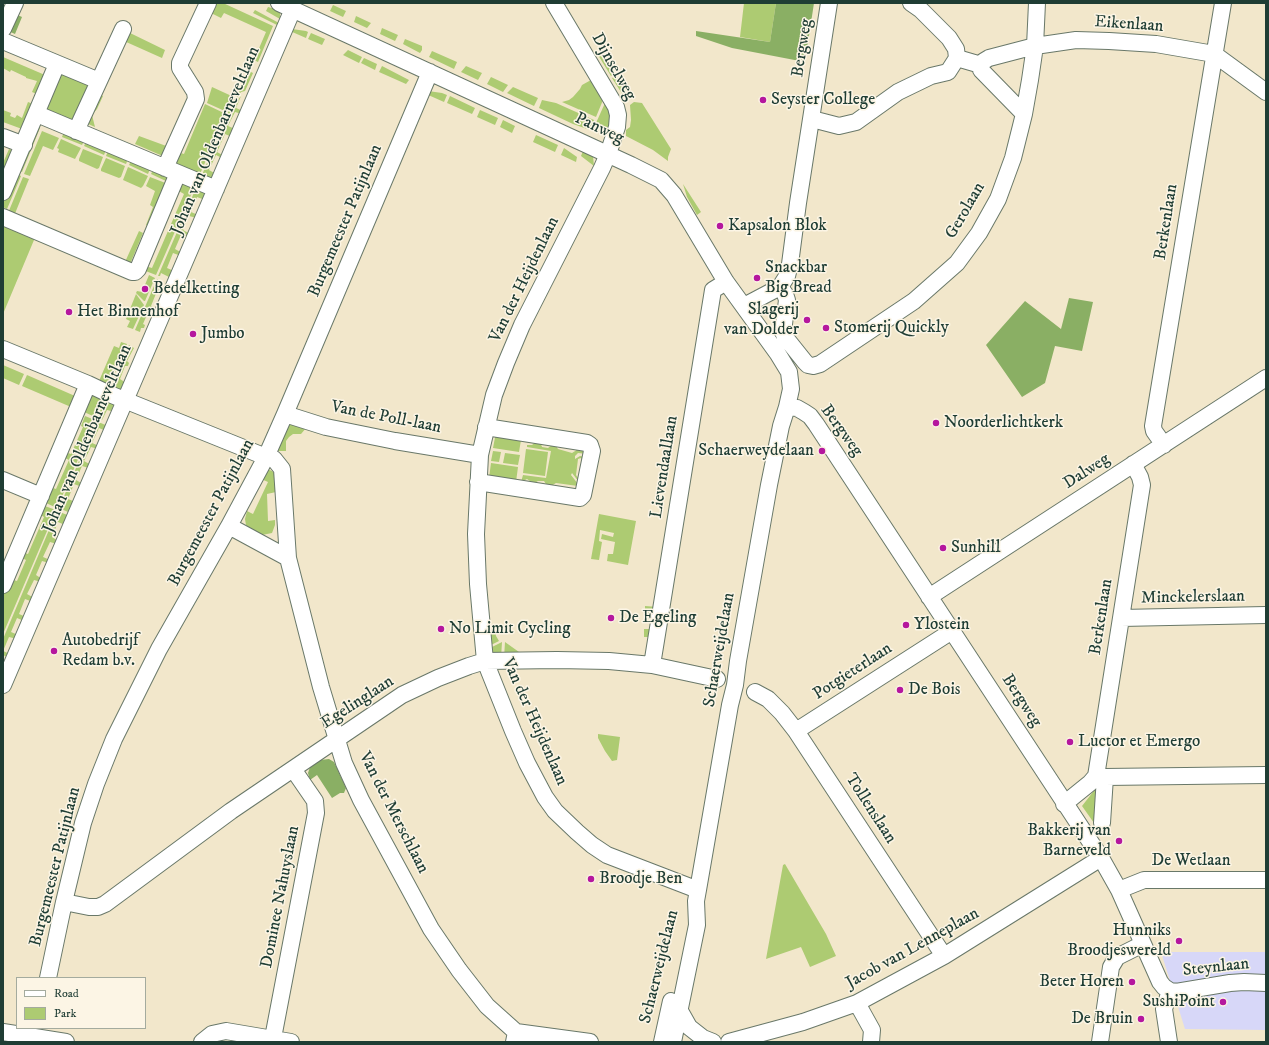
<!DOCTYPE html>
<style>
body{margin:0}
#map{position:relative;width:1269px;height:1045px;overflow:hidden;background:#f2e7cb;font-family:"IM FELL DW Pica",serif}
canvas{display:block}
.frame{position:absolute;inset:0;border:4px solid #1f3d34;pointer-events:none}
.legend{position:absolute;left:16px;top:977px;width:130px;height:52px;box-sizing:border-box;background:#fcf5e5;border:1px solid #a4ab9e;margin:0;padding:5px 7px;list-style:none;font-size:12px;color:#1f3d34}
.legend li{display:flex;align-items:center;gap:8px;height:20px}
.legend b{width:20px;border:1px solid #a4ab9e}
</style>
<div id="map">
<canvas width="1269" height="1045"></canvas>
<div class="frame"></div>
<ul class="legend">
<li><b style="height:5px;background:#fff"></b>Road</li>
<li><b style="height:11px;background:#adcb72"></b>Park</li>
</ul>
</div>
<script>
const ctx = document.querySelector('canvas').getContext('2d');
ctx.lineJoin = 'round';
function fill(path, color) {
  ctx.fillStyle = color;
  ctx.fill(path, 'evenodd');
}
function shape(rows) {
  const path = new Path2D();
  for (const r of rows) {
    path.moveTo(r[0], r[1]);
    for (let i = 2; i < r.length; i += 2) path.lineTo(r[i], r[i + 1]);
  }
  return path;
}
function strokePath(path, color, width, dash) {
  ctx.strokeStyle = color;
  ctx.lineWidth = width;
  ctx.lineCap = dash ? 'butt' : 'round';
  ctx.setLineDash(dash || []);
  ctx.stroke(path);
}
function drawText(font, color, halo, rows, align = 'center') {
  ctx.font = font + ' "IM FELL DW Pica",serif';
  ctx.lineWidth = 3;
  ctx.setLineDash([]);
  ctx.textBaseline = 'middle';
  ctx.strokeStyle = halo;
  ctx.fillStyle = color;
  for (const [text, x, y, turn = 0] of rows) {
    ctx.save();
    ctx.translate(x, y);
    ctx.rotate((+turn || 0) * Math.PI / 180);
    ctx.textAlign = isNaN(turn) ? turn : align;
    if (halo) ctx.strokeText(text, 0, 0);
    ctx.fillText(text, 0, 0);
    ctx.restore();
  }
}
const built = shape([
 [1161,952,1266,952,1266,1030,1185,1029]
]);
const green = shape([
 [211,3,223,3,273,26,258,62,254,60,266,32,224,13,221,18,207,11],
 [744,3,776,3,770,42,740,37],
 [333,5,346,11,343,17,330,11],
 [268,7,279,10,280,11,280,19,266,11],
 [255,10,279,23,279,26,253,13],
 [356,16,371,23,367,28,354,22],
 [382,28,398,35,395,41,380,34],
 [292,29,306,31,308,32,306,38,290,31],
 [128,32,165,50,162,58,124,41],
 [311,33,325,39,322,45,308,39],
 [405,39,422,46,422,50,420,53,403,44],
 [348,50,362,57,359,63,343,55],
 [432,51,457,62,454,69,429,57],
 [602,52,615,73,611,76,598,55],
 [3,57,45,75,37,94,32,92,37,81,26,78,26,77,11,70,10,72,3,68],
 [364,58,377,64,375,70,361,63],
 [382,66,409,80,406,84,379,72],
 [466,66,482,73,478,80,461,72],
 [62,70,94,84,75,125,45,112,53,92,54,92,55,91,54,90],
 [249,71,253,73,245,91,241,92,227,112,207,103,212,87,236,98],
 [616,76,630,97,626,100,612,78],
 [491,77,508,85,503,92,487,84],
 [591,80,603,100,596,117,562,102,569,100,573,97,580,89,582,85],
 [513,87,538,98,534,106,507,93],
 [428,91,442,93,447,95,444,102,426,94],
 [99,94,103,96,97,109,92,115,95,127,86,123],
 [241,96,236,108,243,111,242,114,235,112,228,126,235,129,232,137,225,134,217,152,224,156,222,158,216,155,209,170,216,174,214,180,202,175,228,112],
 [450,96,475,108,472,114,447,103],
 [542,100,556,103,594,120,590,130,573,124,539,108],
 [28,102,33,104,22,129,3,122,3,110,11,113,10,116,15,118,17,115,22,118],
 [634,102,642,103,671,149,668,157,668,161,653,150,626,136,626,130,630,127,631,120,630,105],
 [605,103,612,112,610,129,596,123],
 [205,104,226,114,200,174,173,163,177,152,184,154],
 [480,110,498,118,495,125,477,117],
 [503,120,515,126,512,133,500,127],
 [36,126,40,128,22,172,17,170],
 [42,131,59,138,53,150,43,146,30,176,24,174],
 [64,132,84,141,82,145,62,137],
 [536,135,558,145,555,152,533,142],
 [139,136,169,147,165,157,135,144],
 [61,139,81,148,75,159,58,152,59,149,57,148],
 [86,142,106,150,104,155,84,146],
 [564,148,577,157,576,162,561,155],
 [9,149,16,152,3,183,3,163],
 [83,149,103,157,99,168,97,169,79,161,79,159],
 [108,151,128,159,126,164,106,156],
 [583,151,593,156,594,166,581,156],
 [106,158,125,166,121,177,119,178,101,171,101,169],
 [131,161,150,169,148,174,129,165],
 [128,167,148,176,143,186,141,188,123,180],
 [153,170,170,178,168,182,151,174],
 [16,173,21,176,7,209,3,207,3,204],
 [23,177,29,179,14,216,8,213],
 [150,177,168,184,149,227,146,225,153,207,150,205,155,191,146,186],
 [180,182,194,188,156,275,143,270,145,266,152,268,184,194,177,190],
 [683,184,701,212,697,215,687,197],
 [196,188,208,193,205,200,197,197,191,212,198,215,197,218,189,216,183,230,190,234,189,237,181,235,175,249,182,253,181,256,173,253,167,268,174,271,171,278,161,273,160,276,158,276],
 [3,223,36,237,34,240,3,314],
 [139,231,143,233,130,264,125,262],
 [149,275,155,278,145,301,144,301,136,293,137,291,142,292],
 [157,279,158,279,157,283,167,288,164,293,157,291,151,306,153,307,151,310,149,310,143,324,145,325,144,328,141,328,140,332,135,330],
 [136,294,144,305,133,329,127,327,130,321,126,319],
 [121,342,127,344,110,385,99,381,114,346,119,348],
 [129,345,134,348,127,361,129,363,128,366,125,366,120,379,126,383,123,391,111,386],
 [3,365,24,374,19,385,3,378],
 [27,375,75,396,71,407,22,386],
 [90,393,103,399,95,417,82,411],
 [105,400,114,404,111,411,107,410,102,420,97,418],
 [85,416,95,420,57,508,46,503,51,492,50,487,56,489,69,460,63,457,65,452,71,454,83,427,81,426],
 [96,421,108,426,106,431,99,428,92,443,99,446,98,449,91,447,84,461,91,465,89,468,82,466,76,480,83,484,82,487,74,484,68,499,73,501,68,512,59,508],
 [292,424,306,428,301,434,293,434,289,437,286,441,286,451,278,451,278,437,285,426],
 [496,432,521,440,519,452,493,448],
 [540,439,541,444,542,447,548,448,556,442,560,443,556,446,558,449,572,453,583,446,587,454,578,453,575,456,575,459,580,456,586,457,585,463,581,458,578,459,576,475,582,484,582,486,572,473,571,475,582,489,579,489,578,486,556,483,546,489,541,488,546,484,544,481,538,481,529,486,524,486,530,481,527,479,521,482,523,475,546,478,551,451,527,447,527,445,532,445],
 [526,449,548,452,545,476,523,473],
 [493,451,501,452,499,462,491,461],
 [505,453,520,455,518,465,503,463],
 [491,463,518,467,516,482,489,478],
 [265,468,272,471,275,474,276,492,267,494,268,521,275,520,275,525,272,533,262,535,255,532,246,525,245,519,247,511,253,514,268,482,259,478],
 [42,505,56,510,3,634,3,613,4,611,3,610,3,595,10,579,17,581,26,560,20,557,22,552,28,554,44,517,39,514],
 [57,511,70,516,65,525,58,522,52,537,58,541,57,544,50,542,43,557,50,560,49,563,42,561,36,575,42,579,41,582,34,580,27,594,34,598,33,602,25,599,19,614,26,617,24,621,17,618,11,632,18,635,17,639,9,637,3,651,10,654,9,658,3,655,3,639],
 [599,514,636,521,628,565,607,561,608,554,613,554,615,542,601,539,602,534,613,537,614,533,600,530,599,541,602,542,599,560,591,559],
 [645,606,658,607,653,637,644,637,644,629,652,629,654,619,645,619],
 [495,631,496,636,499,641,487,647,486,633],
 [502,642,501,658,495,658,488,649],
 [505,642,519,652,520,658,504,658],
 [598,734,620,737,617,760,612,761,605,751,598,738],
 [1100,783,1100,788,1094,823,1082,806],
 [785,864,826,934,836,956,810,967,801,947,766,959,783,865]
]);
const forest = shape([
 [776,3,814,3,805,62,732,48,696,36,696,31,770,42],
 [13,13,22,17,15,34,6,30],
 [1069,298,1093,302,1082,351,1055,346,1045,383,1022,397,986,345,1025,301,1061,329],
 [329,759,334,762,346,788,344,793,340,793,332,798,317,775,310,780,308,773,310,767,320,760]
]);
const minor = shape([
 [279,3,631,165,661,180,674,195,726,282,778,354,789,372,791,389,787,407,781,426,769,485,738,661,735,685,730,705,698,890,696,901,697,925,673,1042],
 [554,3,616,107,618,115,617,127,608,154,602,168,522,325,506,363,494,395,480,455,476,534,478,584,485,661,513,731,527,763,545,797,555,811,577,832,592,845,607,855,698,890],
 [911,3,921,10,949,38,956,49,957,58],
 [3,29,15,3],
 [3,41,99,81],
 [37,114,216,189],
 [1024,114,981,70,981,65,984,61,989,58,1035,46,1076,40,1109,41,1156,44,1214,54,1266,92],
 [812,119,839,126,856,122,898,92,931,76,948,72,957,58,981,65],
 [76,131,123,29],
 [3,137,24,145],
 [165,168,196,99,195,92,180,68,180,63,208,3],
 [3,192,57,64],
 [3,217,132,272,135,272,138,269,178,173],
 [780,287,785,294,787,300,783,332,785,337,805,362,808,365,813,366,820,364,914,301,957,263,979,233,998,199,1013,158,1024,114,1030,80,1035,46,1037,3],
 [744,306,780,287,787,276,790,264,798,203,829,3],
 [3,349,88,384,107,393,266,457,274,459,282,469,288,558,321,687,344,763,361,800,431,929,459,970,487,1006,516,1032],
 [787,407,797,408,804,412,810,416,816,424,1101,858,1119,890,1160,982,1164,987,1170,991,1176,992,1230,983,1244,982,1266,983],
 [285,414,326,427,395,441,480,455],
 [1164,445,1154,431,1153,426,1223,3],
 [3,480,41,496],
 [478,482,580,498,583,495,592,451,590,445,587,443,486,427],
 [229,526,288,558],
 [3,585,88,384],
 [929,597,1266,378],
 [1121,618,1266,615],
 [652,665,713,290,726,282],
 [3,685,293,9],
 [755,692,768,699,782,713,796,731,944,956],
 [796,731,952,631],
 [1096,776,1105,777,1102,823],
 [1105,777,1266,775],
 [1064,804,1090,783,1096,776,1097,770,1142,485,1140,477,1133,464],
 [1119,890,1144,880,1266,880],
 [64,902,89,907,98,907,105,904,231,811,402,695,438,678,469,666,485,661,557,660,609,661,652,665,717,679],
 [48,978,64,902,83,823,96,784,114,739,159,649,229,526,266,457,285,414,430,72],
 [857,1003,872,1030,871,1042],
 [680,1011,689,1027,703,1038,713,1042],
 [3,1032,66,1042],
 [273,1038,316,813,315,801,293,769],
 [202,1042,212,1034,226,1031,291,1042],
 [514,1042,516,1032,590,1042],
 [662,1042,671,1001],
 [729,1042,803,1022,857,1003,944,956,1101,858],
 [1100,1042,1111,967,1117,957,1143,944],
 [1169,1042,1164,1009,1170,991]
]);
const markers = [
 [763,100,4,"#b5179e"],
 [720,226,4,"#b5179e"],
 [757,278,4,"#b5179e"],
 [145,289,4,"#b5179e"],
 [69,312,4,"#b5179e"],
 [807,320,4,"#b5179e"],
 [826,328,4,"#b5179e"],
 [193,334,4,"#b5179e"],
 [936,423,4,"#b5179e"],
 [822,451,4,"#b5179e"],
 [943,548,4,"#b5179e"],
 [611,618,4,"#b5179e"],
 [906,625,4,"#b5179e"],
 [441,629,4,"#b5179e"],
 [54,651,4,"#b5179e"],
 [900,690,4,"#b5179e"],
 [1070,742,4,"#b5179e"],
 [1119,841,4,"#b5179e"],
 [591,879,4,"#b5179e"],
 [1179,941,4,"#b5179e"],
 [1132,982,4,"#b5179e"],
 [1223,1002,4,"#b5179e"],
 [1141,1019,4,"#b5179e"]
];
const streetNames = [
 ["Eikenlaan",1129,25,4],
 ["Bergweg",803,48,-81],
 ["Dijnselweg",613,67,61],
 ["Panweg",599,129,25],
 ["Johan van Oldenbarneveltlaan",216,141,-67],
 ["Gerolaan",966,211,-60],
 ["Burgemeester Patijnlaan",346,221,-67],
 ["Berkenlaan",1167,222,-81],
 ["Van der Heijdenlaan",525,280,-64],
 ["Van de Poll-laan",386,418,11],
 ["Bergweg",841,431,54],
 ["Johan van Oldenbarneveltlaan",88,439,-67],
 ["Lievendaallaan",665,467,-81],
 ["Dalweg",1087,472,-33],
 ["Burgemeester Patijnlaan",212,513,-62],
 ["Minckelerslaan",1193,598,-1],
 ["Berkenlaan",1102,617,-81],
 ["Schaerweijdelaan",720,650,-80],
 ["Potgieterlaan",853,672,-33],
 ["Bergweg",1021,701,57],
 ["Egelinglaan",358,703,-33],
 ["Van der Heijdenlaan",534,722,66],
 ["Tollenslaan",870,809,57],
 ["Van der Merschlaan",393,813,63],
 ["De Wetlaan",1191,861],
 ["Burgemeester Patijnlaan",56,867,-76],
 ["Dominee Nahuyslaan",281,897,-79],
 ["Jacob van Lenneplaan",913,949,-29],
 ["Schaerweijdelaan",660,967,-76],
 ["Steynlaan",1216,968,-6]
];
const poiNames = [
 ["Seyster College",771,100],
 ["Kapsalon Blok",728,226],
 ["Snackbar",765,268],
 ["Big Bread",765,288],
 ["Bedelketting",153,289],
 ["Slagerij",799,310,"right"],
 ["van Dolder",799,330,"right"],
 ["Het Binnenhof",77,312],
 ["Stomerij Quickly",834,328],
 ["Jumbo",201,334],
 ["Noorderlichtkerk",944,423],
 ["Schaerweydelaan",814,451,"right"],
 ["Sunhill",951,548],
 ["De Egeling",619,618],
 ["Ylostein",914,625],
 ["No Limit Cycling",449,629],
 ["Autobedrijf",62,641],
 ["Redam b.v.",62,661],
 ["De Bois",908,690],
 ["Luctor et Emergo",1078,742],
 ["Bakkerij van",1111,831,"right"],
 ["Barneveld",1111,851,"right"],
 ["Broodje Ben",599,879],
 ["Hunniks",1171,931,"right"],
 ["Broodjeswereld",1171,951,"right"],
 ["Beter Horen",1124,982,"right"],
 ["SushiPoint",1215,1002,"right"],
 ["De Bruin",1133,1019,"right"]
];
fill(built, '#d7d7f8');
fill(green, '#adcb72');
fill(forest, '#8aaf64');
strokePath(minor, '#697869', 18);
strokePath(minor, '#fff', 16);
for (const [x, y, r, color] of markers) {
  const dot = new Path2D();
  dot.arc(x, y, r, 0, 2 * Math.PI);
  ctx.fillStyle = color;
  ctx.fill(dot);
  strokePath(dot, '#fcf5e5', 1.5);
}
drawText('17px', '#1f3d34', '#fcf5e5', streetNames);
drawText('17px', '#1f3d34', '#fcf5e5', poiNames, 'left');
</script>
